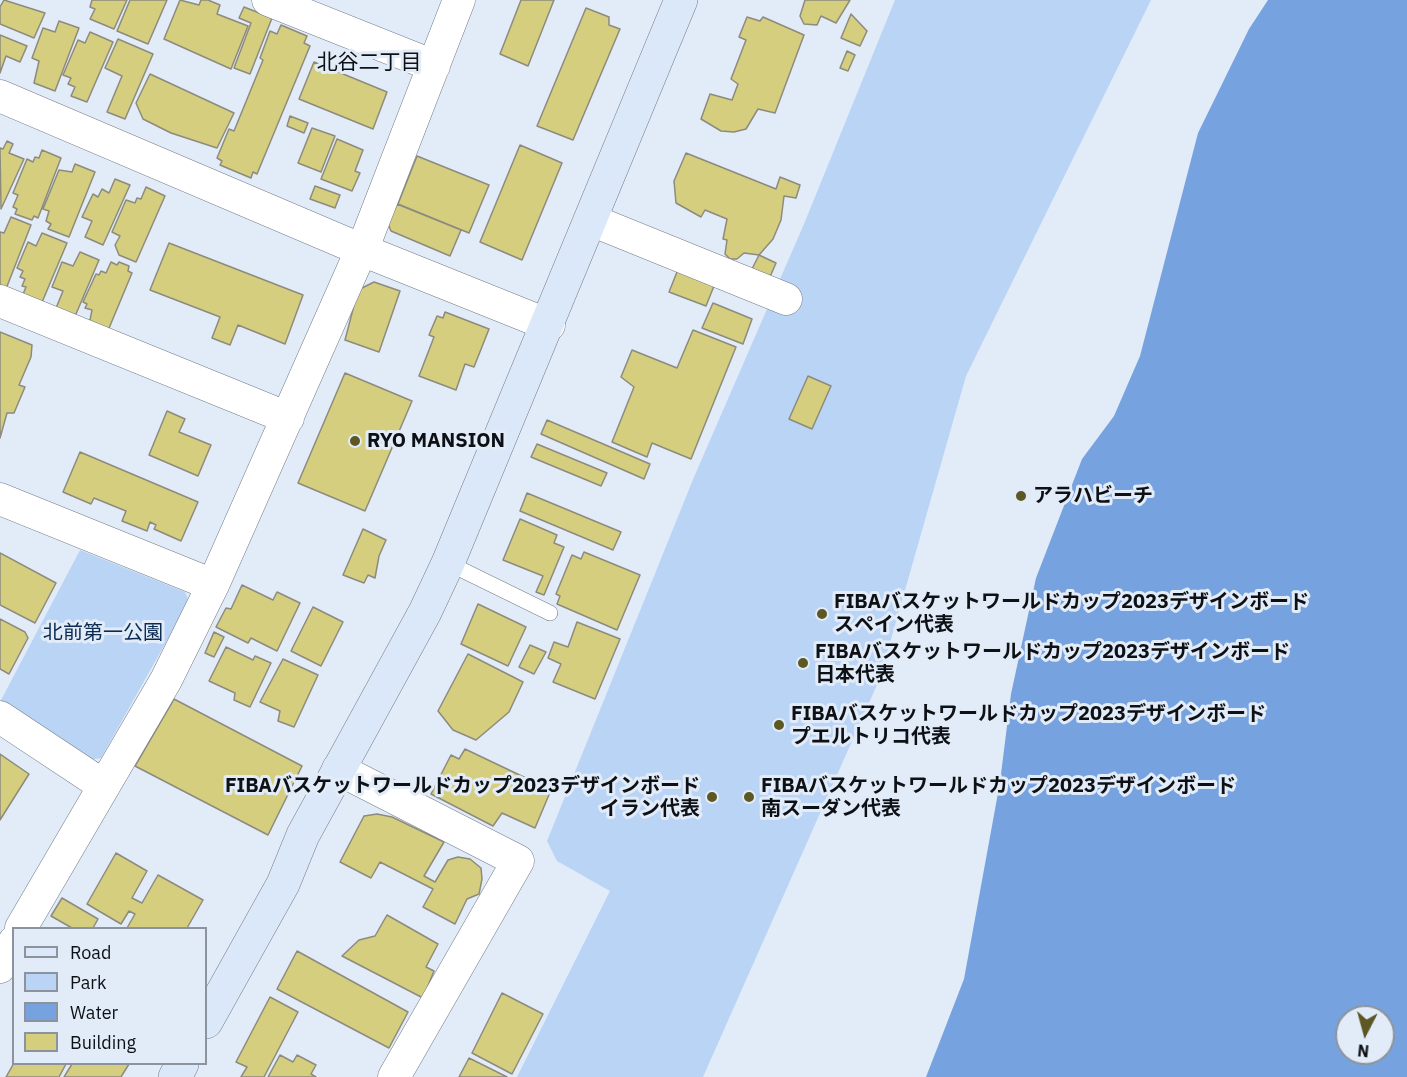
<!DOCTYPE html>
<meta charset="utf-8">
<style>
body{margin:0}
#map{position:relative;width:1407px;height:1077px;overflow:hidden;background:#e2ebf8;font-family:"IBM Plex Sans",sans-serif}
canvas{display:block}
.legend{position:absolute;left:12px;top:927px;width:195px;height:138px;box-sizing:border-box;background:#e2ebf8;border:2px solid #8d939d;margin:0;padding:8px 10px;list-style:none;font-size:18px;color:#0d1014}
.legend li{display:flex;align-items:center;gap:12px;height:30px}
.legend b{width:30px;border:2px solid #8d939d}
.north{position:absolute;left:1335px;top:1005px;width:60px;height:60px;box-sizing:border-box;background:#e2ebf8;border:2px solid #8d939d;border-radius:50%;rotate:186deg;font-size:16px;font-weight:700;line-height:24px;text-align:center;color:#0d1014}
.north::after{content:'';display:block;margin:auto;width:21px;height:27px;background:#5c5723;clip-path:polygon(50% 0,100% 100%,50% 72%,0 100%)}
</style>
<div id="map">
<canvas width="1407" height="1077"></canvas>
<ul class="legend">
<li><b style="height:8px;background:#dae8f9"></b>Road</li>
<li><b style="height:16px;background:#bad4f6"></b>Park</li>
<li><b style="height:16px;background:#76a3df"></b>Water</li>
<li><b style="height:16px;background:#d6ce7f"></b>Building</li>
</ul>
<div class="north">N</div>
</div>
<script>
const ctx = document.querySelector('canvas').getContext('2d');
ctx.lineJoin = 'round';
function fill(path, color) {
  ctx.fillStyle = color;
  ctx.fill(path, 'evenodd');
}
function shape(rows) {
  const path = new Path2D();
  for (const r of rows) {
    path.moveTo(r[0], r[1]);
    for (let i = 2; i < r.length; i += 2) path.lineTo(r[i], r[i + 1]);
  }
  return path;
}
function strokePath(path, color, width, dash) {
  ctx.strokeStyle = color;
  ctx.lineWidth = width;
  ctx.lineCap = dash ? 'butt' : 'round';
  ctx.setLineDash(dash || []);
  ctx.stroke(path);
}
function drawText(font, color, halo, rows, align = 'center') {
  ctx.font = font + ' "IBM Plex Sans","Noto Sans JP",sans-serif';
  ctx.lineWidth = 6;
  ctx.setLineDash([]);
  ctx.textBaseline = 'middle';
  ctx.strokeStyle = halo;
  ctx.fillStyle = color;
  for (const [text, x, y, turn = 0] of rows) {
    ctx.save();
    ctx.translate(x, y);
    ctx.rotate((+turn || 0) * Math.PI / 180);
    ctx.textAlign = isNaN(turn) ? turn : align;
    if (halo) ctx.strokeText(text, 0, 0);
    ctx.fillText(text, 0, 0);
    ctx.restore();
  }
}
const green = shape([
 [895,0,1151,0,966,376,880,678,703,1077,517,1077,610,891,557,861,547,841,694,477,804,224],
 [80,550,185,592,189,601,101,758,89,760,0,702]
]);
const water = shape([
 [1268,0,1407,0,1407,1077,926,1077,964,979,1000,782,1011,694,1036,578,1082,459,1114,416,1140,356,1198,133,1249,29],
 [1347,1017,1383,1017,1383,1053,1347,1053]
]);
const building = shape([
 [4,0,45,13,34,38,0,24,0,7,4,0],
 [92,0,127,0,114,29,90,19,95,9,90,7,92,0],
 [130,0,167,0,148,44,117,31,130,0],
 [180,0,199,5,201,0,208,0,220,5,217,14,248,26,231,69,164,39,180,0],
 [521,0,554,0,528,66,500,54,521,0],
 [805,0,850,0,836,23,821,16,817,25,804,24,800,16,805,0],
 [244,7,272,18,250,74,234,68,251,23,239,18,244,7],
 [586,8,609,17,609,25,620,29,573,140,537,126,586,8],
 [851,14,867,31,860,46,841,38,851,14],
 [747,17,760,21,763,17,804,35,775,113,758,109,746,129,734,132,721,131,701,119,710,94,732,100,738,84,731,79,746,40,739,37,747,17],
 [59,21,79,28,55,91,34,83,39,61,32,58,43,28,55,32,59,21],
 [281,25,307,36,304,43,310,46,257,174,253,172,251,178,220,165,222,161,217,158,229,129,234,131,263,60,260,58,270,31,277,34,281,25],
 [90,32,113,42,87,102,71,96,75,87,68,84,71,78,63,75,78,40,85,43,90,32],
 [0,35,27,46,20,62,6,56,0,73,0,35],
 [118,39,153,54,125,119,107,112,122,76,105,68,118,39],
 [847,51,855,55,848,71,840,68,847,51],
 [314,62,387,92,373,129,299,99,314,62],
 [150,74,234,113,217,148,171,133,143,119,136,103,150,74],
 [290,116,308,123,304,133,287,126,290,116],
 [312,128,335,136,321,172,298,163,312,128],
 [337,139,363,150,355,171,360,173,352,191,321,179,337,139],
 [7,141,13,144,9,153,24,159,1,209,0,148,3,149,7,141],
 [520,145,562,163,522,260,480,242,520,145],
 [42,150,61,158,38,218,34,216,32,220,15,214,17,209,13,207,18,195,13,193,27,159,33,162,35,157,39,158,42,150],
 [686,153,776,189,780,177,800,185,796,198,784,196,781,220,773,239,759,255,744,253,737,259,730,259,725,254,727,240,723,239,727,219,705,210,701,217,676,203,674,181,686,153],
 [417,156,489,185,469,233,398,204,417,156],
 [75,164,95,172,69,237,48,229,51,224,46,221,49,211,43,209,59,170,72,172,75,164],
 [115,179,130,185,103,245,85,237,92,221,82,217,93,194,98,197,102,189,109,193,115,179],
 [315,186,340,195,335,208,310,199,315,186],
 [146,187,165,196,136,262,119,255,115,245,120,236,112,232,126,200,135,203,137,198,141,199,146,187],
 [397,204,461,230,450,256,391,231,388,224,397,204],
 [11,217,31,225,4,294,0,292,0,232,4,233,11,217],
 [42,233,67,243,40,307,21,299,26,287,22,286,25,279,20,277,23,271,17,268,28,242,36,246,42,233],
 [169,243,303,295,285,344,238,325,230,345,212,338,220,317,150,290,169,243],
 [80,252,99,260,73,321,54,313,63,291,52,287,62,262,73,266,80,252],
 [759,255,776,263,769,279,751,271,759,255],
 [111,262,117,265,119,262,129,266,128,271,132,273,107,333,89,325,92,310,85,308,87,304,83,302,96,274,99,275,101,271,106,273,111,262],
 [679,267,716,281,706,306,669,292,679,267],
 [374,282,400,291,379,352,345,340,358,290,374,282],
 [713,303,752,319,743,344,702,328,713,303],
 [445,312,489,329,474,367,465,364,456,390,419,376,434,337,429,335,437,316,443,318,445,312],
 [693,330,736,347,691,459,652,443,647,457,612,442,634,387,621,377,632,350,677,368,693,330],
 [0,332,32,345,31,357,19,385,25,387,14,413,7,413,0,438,0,332],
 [345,373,412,401,365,511,298,483,345,373],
 [808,376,831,386,812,429,789,419,808,376],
 [167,411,185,419,179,432,211,445,198,476,149,455,167,411],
 [547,420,650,464,644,479,541,434,547,420],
 [537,444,607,473,601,486,531,457,537,444],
 [80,452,198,502,181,541,154,529,156,525,150,522,147,531,122,521,126,511,94,498,91,504,63,492,80,452],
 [527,493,621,532,613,550,520,511,527,493],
 [520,519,557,535,554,543,564,547,544,595,536,592,543,576,503,560,520,519],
 [363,529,386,540,379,556,375,578,368,575,364,583,343,575,363,529],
 [584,552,640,575,617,630,557,604,560,596,556,594,572,555,581,559,584,552],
 [0,553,56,583,35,623,0,605,0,553],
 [242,585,273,600,277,592,300,603,277,651,251,638,248,643,216,627,226,608,231,609,242,585],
 [478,604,526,627,508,666,461,644,478,604],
 [313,607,343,622,321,666,291,651,313,607],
 [0,619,25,632,28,638,9,674,0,669,0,619],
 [577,622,620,639,595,699,553,682,561,664,548,658,554,642,568,647,577,622],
 [214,632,224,637,214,657,205,653,214,632],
 [530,645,546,652,534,674,519,667,530,645],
 [226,647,253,660,255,656,271,663,250,707,234,700,235,693,209,681,226,647],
 [468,654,523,682,509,712,476,740,453,730,438,711,468,654],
 [283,659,318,675,294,727,278,721,280,711,260,702,283,659],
 [174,699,302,766,268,835,135,766,174,699],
 [465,749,551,790,535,828,502,813,493,826,431,794,451,755,459,759,465,749],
 [0,754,29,774,0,820,0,754],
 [377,814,392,817,444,842,424,876,435,882,448,860,458,857,470,859,481,868,482,879,479,894,467,899,455,924,423,907,433,889,380,862,371,878,340,862,364,816,377,814],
 [116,853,147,871,132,898,142,903,158,875,203,900,187,928,127,928,135,914,129,911,121,924,87,904,116,853],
 [62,898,98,919,93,928,72,928,51,916,62,898],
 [387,915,438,944,426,967,434,971,423,998,342,956,359,940,375,936,387,915],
 [297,951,408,1012,389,1048,277,989,297,951],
 [502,993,543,1014,512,1074,472,1053,502,993],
 [270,997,298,1012,264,1077,241,1077,247,1067,236,1062,270,997],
 [280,1055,293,1062,297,1055,316,1065,311,1074,316,1077,268,1077,280,1055],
 [469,1058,507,1077,459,1077,469,1058],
 [14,1063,14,1064,66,1064,59,1077,6,1077,14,1063],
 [72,1064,129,1064,121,1077,64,1077,72,1064]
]);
const lane = shape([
 [448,563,550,613]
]);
const street = shape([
 [268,0,434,66],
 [0,96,362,250,549,325],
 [591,220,786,299],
 [0,301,288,418],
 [0,499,213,585],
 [0,717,104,786],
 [338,769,518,861,394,1077],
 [21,928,166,680,213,585,368,235,459,0],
 [0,967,14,942]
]);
const secondary = shape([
 [206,1022,283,884,303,835,425,612,448,563,681,0],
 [175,1077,182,1064]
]);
const markers = [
 [355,441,6,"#5c5723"],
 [1021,496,6,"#5c5723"],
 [822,614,6,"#5c5723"],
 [803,663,6,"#5c5723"],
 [779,725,6,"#5c5723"],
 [712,797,6,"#5c5723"],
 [749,797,6,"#5c5723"]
];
const poiNames = [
 ["RYO MANSION",367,441],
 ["アラハビーチ",1033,496],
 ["FIBAバスケットワールドカップ2023デザインボード",834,602],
 ["スペイン代表",834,625],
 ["FIBAバスケットワールドカップ2023デザインボード",815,652],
 ["日本代表",815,675],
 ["FIBAバスケットワールドカップ2023デザインボード",791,714],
 ["プエルトリコ代表",791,737],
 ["FIBAバスケットワールドカップ2023デザインボード",700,786,"right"],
 ["イラン代表",700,809,"right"],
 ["FIBAバスケットワールドカップ2023デザインボード",761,786],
 ["南スーダン代表",761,809]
];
const parkNames = [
 ["北前第一公園",103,633]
];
const neighbourhoodNames = [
 ["北谷二丁目",369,63]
];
fill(green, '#bad4f6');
fill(water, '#76a3df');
fill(building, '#d6ce7f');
strokePath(building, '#8c8b7e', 1.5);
strokePath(lane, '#747c87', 16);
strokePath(street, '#747c87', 33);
strokePath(secondary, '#747c87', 34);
strokePath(lane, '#fff', 15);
strokePath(street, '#fff', 32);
strokePath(secondary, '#dae8f9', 33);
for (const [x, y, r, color] of markers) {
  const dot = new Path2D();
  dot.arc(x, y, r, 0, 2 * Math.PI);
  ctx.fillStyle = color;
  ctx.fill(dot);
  strokePath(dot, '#e2ebf8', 2);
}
drawText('bold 20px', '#0d1014', '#e2ebf8', poiNames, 'left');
drawText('20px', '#0c2b51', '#e2ebf8', parkNames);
drawText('21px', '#0d1014', '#e2ebf8', neighbourhoodNames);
</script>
